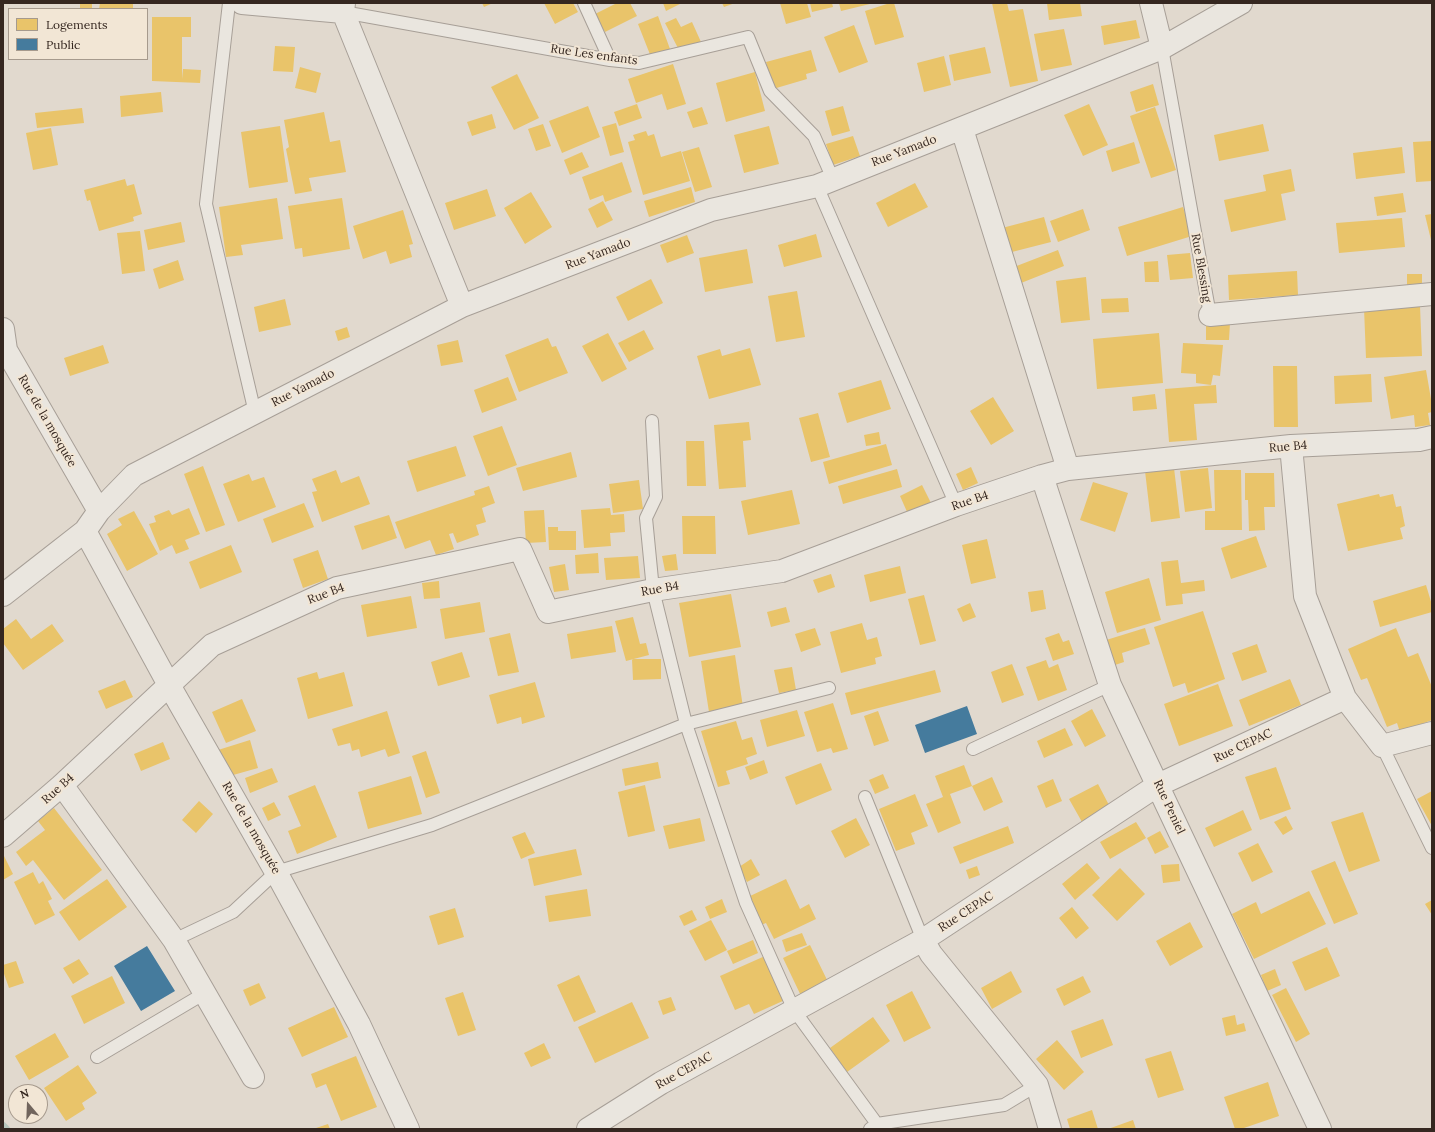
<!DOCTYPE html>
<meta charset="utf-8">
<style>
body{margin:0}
#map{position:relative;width:1435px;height:1132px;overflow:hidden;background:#e1d9ce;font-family:Lora,serif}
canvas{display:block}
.frame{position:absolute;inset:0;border:4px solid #352720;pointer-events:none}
.legend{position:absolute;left:8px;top:8px;width:140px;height:52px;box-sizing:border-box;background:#f2e6d5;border:1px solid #a69a8d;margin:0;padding:5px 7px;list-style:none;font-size:12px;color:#352720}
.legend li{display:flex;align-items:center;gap:8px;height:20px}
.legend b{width:20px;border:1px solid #a69a8d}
.north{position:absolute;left:8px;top:1084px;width:40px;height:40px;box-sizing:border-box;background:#f2e6d5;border:1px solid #a69a8d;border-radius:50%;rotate:341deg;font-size:11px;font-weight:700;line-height:16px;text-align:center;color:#352720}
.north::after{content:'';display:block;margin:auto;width:14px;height:18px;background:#71655d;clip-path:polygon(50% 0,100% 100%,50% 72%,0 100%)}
</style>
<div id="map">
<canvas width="1435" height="1132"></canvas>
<div class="frame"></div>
<ul class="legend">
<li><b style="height:11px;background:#e9c46a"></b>Logements</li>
<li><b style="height:11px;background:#457b9d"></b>Public</li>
</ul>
<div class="north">N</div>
</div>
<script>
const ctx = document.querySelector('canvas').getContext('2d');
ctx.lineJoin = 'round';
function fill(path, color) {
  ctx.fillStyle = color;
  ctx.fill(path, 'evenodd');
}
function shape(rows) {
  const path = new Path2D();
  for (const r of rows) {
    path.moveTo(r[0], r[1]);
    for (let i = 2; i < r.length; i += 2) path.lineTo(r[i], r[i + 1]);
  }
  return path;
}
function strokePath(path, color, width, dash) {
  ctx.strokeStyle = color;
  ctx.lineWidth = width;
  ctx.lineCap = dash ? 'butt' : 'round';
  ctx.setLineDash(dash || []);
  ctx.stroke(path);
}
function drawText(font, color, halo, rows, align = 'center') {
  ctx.font = font + ' Lora,serif';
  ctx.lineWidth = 4;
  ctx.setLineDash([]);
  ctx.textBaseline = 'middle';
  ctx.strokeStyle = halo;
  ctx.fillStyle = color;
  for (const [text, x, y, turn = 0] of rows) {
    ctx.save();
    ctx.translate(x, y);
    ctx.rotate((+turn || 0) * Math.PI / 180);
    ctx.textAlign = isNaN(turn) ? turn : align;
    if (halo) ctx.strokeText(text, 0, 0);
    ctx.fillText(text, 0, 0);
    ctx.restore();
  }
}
const homes = shape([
 [80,3,92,3,92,9,80,9],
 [100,3,128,3,133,4,133,9,99,9],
 [482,3,493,3,484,7],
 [544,3,573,3,578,12,555,24],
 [617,3,630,3,637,16,605,32,595,14],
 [663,3,682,3,666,11],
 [722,3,735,3,724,7],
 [780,3,807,3,811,17,786,24],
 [810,3,832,3,833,7,812,12],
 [839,3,870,3,870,4,841,11],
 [890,3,894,3,904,37,875,45,865,11],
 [992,3,1007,3,1009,11,1023,9,1038,81,1010,87],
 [1047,3,1080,3,1082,16,1049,20],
 [658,16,670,49,651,57,638,24],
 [152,17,191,17,191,37,182,37,182,79,183,69,201,70,200,83,152,81],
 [676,18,681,27,692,22,701,42,680,52,665,23],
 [1136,20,1140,38,1104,45,1101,26],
 [854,25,868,62,839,73,824,37],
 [1064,29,1072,65,1041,71,1034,34],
 [275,46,295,47,293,72,273,71],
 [985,47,991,73,954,81,949,55],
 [811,50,817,71,806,74,807,79,773,89,766,62],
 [944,56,951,85,924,92,917,63],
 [673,64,686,104,667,110,662,94,636,103,628,79],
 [300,67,321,73,316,93,295,88],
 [755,72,765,111,726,122,716,83],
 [517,74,539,118,514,130,491,87],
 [1153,84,1159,105,1136,112,1130,92],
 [161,92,163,112,121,117,120,96],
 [637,104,642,118,619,126,614,112],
 [1089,104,1108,145,1083,156,1064,115],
 [588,106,600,137,562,153,549,121],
 [843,106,850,131,832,136,825,111],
 [702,107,708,124,693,128,687,112],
 [1155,107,1176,170,1151,178,1130,116],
 [82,108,84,123,37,128,35,113],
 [324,112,330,142,340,140,346,172,309,178,312,191,295,194,286,149,289,147,284,120],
 [492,114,496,128,472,136,467,122],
 [616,123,624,152,610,156,602,127],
 [543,124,551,146,536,151,528,129],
 [1263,124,1269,151,1219,161,1214,135],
 [280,126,288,182,249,188,241,132],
 [769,126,779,164,744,173,734,135],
 [51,128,58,165,33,170,26,133],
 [646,131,648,136,654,134,661,157,681,151,690,181,643,195,628,142,635,140,633,135],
 [853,136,860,156,833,165,826,144],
 [1432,141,1432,181,1416,182,1413,142],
 [1134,142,1140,163,1112,172,1106,151],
 [699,147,712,187,695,192,682,152],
 [1402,147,1405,173,1356,179,1353,153],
 [582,152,589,167,570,175,564,160],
 [622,162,632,192,605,202,603,195,590,200,582,177],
 [1291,169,1295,191,1281,194,1286,220,1231,232,1224,200,1266,191,1263,175],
 [125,179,127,186,134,184,142,214,133,217,134,221,99,231,90,200,87,201,84,190],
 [915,183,928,207,888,227,876,203],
 [691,187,695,202,649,217,644,201],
 [487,189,496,216,454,230,445,203],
 [531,192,552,227,525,244,504,208],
 [1403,193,1406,212,1377,216,1374,197],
 [277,198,283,239,241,245,243,255,226,257,219,207],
 [342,198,350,249,303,257,302,248,295,249,288,206],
 [603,201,613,220,597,228,588,209],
 [1183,207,1192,236,1127,256,1118,227],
 [1083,209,1090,230,1058,242,1050,221],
 [403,210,413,244,409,245,412,257,390,264,386,251,363,259,353,226],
 [1432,214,1432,240,1431,240,1425,215],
 [1044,217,1051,242,1008,253,1002,228],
 [1402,218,1405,247,1339,253,1336,223],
 [181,222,185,242,148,250,144,230],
 [140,231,145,271,122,274,117,233],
 [816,234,822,257,784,267,778,245],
 [687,235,694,253,667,263,660,245],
 [747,249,753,283,705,292,699,258],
 [1058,250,1064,266,1021,283,1014,267],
 [1190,253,1193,278,1170,280,1167,255],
 [178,260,184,280,159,289,153,269],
 [1158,261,1159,282,1145,282,1144,262],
 [1297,271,1298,295,1229,300,1228,275],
 [1407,274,1422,274,1422,288,1407,289],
 [1086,277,1090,320,1061,323,1056,281],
 [651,279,663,303,628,321,616,297],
 [797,291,805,337,776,342,768,296],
 [1128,298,1129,312,1102,313,1101,299],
 [285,299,291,325,259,332,254,307],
 [1420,306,1422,356,1366,358,1364,308],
 [1206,322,1230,323,1229,340,1206,340],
 [347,327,350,337,338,341,335,331],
 [644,330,654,349,629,362,618,343],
 [608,333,627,369,602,382,582,346],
 [1159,333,1163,383,1097,389,1093,339],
 [548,338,552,347,556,346,568,373,519,392,505,355],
 [458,340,463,362,441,366,437,345],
 [1183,343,1223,345,1220,376,1213,375,1211,385,1196,383,1196,374,1181,373],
 [103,345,109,363,70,376,64,358],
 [750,348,761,385,709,399,697,356,720,349,722,356],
 [1273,366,1297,366,1298,427,1274,427],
 [1426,370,1432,405,1432,412,1428,413,1430,425,1415,427,1414,415,1391,419,1384,377],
 [1371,374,1372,402,1335,404,1334,376],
 [508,377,517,400,482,413,474,390],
 [881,380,891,409,847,423,838,393],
 [1216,385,1217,403,1194,404,1197,440,1169,442,1165,389],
 [1155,394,1157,409,1133,411,1132,397],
 [993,397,1014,431,991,445,970,411],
 [818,413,830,457,811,462,799,418],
 [749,422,751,440,743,441,746,487,719,489,714,425],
 [502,426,517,465,488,476,473,436],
 [879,432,881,444,866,446,864,435],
 [686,441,704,441,706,486,687,486],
 [886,444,892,465,829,484,823,462],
 [456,446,466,476,417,492,407,461],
 [571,452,577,477,523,491,516,468],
 [203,466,225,525,206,532,184,474],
 [971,467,978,483,963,490,956,474],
 [1174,468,1180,518,1151,522,1145,471],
 [1208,468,1212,508,1185,512,1180,471],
 [897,469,902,487,843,504,838,486],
 [336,470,341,483,359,476,370,504,322,522,312,492,317,491,312,479],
 [1214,470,1241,470,1242,530,1205,530,1205,511,1215,511],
 [1245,473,1274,473,1275,507,1264,507,1265,530,1249,531,1248,500,1245,500],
 [249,474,252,481,264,477,276,507,238,522,223,484],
 [639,480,643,509,613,513,609,484],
 [1093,482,1128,493,1115,532,1080,520],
 [922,485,931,503,908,514,900,496],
 [489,486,495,503,482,508,486,522,476,525,479,535,457,543,453,533,449,534,454,549,436,555,430,540,405,549,395,522,475,495,474,491],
 [792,490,800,524,748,535,741,501],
 [1379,494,1380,497,1393,494,1396,507,1401,506,1405,526,1400,528,1403,539,1348,551,1337,504],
 [304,503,314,527,272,543,263,519],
 [189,508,200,534,185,540,189,549,176,554,172,545,160,551,149,524,156,522,154,516,169,510,172,515],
 [610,508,611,515,624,514,625,532,610,533,611,546,584,548,581,510],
 [544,510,546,542,526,543,524,511],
 [134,511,158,554,127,571,107,534,122,525,118,519],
 [389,515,397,538,362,550,354,526],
 [682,516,715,516,716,554,683,554],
 [548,527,558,527,558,531,576,531,576,550,549,550],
 [1256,536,1267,567,1231,579,1221,548],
 [987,539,996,578,971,584,962,545],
 [231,545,242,572,200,589,189,562],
 [318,550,328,579,303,588,293,559],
 [598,553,599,573,576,574,575,555],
 [676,554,678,570,665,571,662,556],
 [638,556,640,578,606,580,604,558],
 [1178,560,1181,583,1204,580,1205,591,1182,594,1183,604,1166,606,1161,562],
 [565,564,569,590,554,592,549,567],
 [900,566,906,593,870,602,864,575],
 [831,574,835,587,818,593,813,580],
 [1149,578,1161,620,1117,633,1105,592],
 [439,581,440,598,424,599,422,583],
 [1426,585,1432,605,1432,612,1380,627,1373,601],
 [1043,590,1046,609,1031,612,1028,592],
 [731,594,741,647,689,657,679,603],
 [924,595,936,641,920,645,908,599],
 [411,596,417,628,367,637,361,605],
 [480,602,485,632,445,639,440,609],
 [970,603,976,617,963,622,957,609],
 [786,607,790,622,771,627,767,612],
 [1203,611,1225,679,1188,693,1185,683,1173,687,1154,627],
 [633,617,640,644,646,643,649,655,626,661,615,621],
 [16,619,31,639,52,624,64,641,23,670,3,643,3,629],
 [862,623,867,640,877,637,882,656,875,658,876,664,841,673,830,632],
 [612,626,616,652,571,659,567,634],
 [815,628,821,645,801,652,795,634],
 [1145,628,1150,644,1122,653,1124,662,1112,666,1103,641],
 [1396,628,1408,657,1418,653,1432,687,1432,720,1400,732,1397,723,1387,727,1367,678,1361,680,1348,649],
 [510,633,519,672,498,676,489,638],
 [1059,633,1063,642,1069,640,1074,654,1053,661,1045,638],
 [1257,644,1267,672,1242,681,1232,653],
 [462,652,470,677,438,686,431,662],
 [735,655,743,707,709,712,701,661],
 [632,659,661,659,661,679,633,680],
 [1046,660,1049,668,1058,664,1067,690,1038,701,1026,667],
 [1012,664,1024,695,1002,703,991,672],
 [792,667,796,690,779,693,774,670],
 [935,670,941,692,851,715,845,693],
 [317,672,319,679,344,672,353,706,308,719,297,678],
 [1290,679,1301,705,1249,726,1239,700],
 [125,680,133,697,106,709,98,691],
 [535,682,545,717,522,724,521,717,497,724,489,695],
 [1218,684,1233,726,1179,746,1164,704],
 [242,699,256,731,226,743,212,712],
 [833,703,848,749,833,753,831,748,817,752,804,712],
 [1092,709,1106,736,1085,747,1071,721],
 [797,710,805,736,767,747,760,720],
 [387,711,400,753,388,757,385,749,361,757,359,749,352,751,350,743,338,746,332,729],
 [878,711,889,741,874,746,864,716],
 [736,721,742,740,752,737,757,754,746,758,748,764,726,771,730,784,718,787,701,731],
 [1065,728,1073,745,1044,758,1037,741],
 [250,740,258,768,226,777,218,750],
 [163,742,170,759,141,771,134,754],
 [426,751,440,793,426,798,412,756],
 [764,760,768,773,750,780,745,767],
 [658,762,661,778,625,786,622,769],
 [821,763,832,790,796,805,785,777],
 [964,765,972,786,950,794,961,823,938,833,926,804,943,797,935,776],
 [1276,767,1291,809,1260,820,1245,777],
 [272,768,278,782,250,793,245,778],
 [883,774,889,788,875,794,869,780],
 [411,776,422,814,368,829,358,792],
 [992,777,1003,802,984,811,972,786],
 [1053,779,1062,801,1046,808,1037,786],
 [1098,784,1110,807,1082,822,1069,799],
 [315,785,337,837,297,854,288,831,301,826,288,796],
 [645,785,655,831,628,837,618,792],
 [1432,791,1432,826,1417,799],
 [915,794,928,826,911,833,915,844,896,851,879,809],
 [199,801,213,814,196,833,182,820],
 [274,802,281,815,268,821,262,808],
 [54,808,102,870,64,900,33,860,26,866,16,852,45,830,38,821],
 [1243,810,1252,830,1214,847,1205,828],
 [1363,812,1380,861,1349,872,1331,822],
 [1286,816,1293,829,1283,835,1274,822],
 [700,818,705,841,669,849,663,826],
 [856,818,870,845,845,858,831,831],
 [1136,822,1146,838,1110,859,1100,842],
 [1008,826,1014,843,960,864,953,847],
 [1160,831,1169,847,1155,854,1147,838],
 [525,832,535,853,521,859,512,837],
 [1258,843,1273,872,1252,882,1238,853],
 [576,849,582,875,534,886,528,859],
 [3,854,13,874,3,880],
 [751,859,760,875,747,882,739,867],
 [1335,861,1358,914,1334,924,1311,871],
 [1087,863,1100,878,1075,900,1062,884],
 [1179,864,1180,881,1163,883,1161,865],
 [977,866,980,875,969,879,966,870],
 [1120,868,1145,894,1117,921,1092,895],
 [33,872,39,884,43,881,52,899,48,901,55,915,35,925,14,882],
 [107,879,127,907,79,941,59,912],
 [786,879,800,909,809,904,816,919,774,939,766,923,761,925,748,897],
 [587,889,591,916,549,922,545,896],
 [1309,891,1326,924,1254,959,1232,914,1256,902,1261,914],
 [722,899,727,912,710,919,705,907],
 [1432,900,1432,915,1425,904],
 [1072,907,1089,928,1076,939,1059,918],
 [455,908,464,937,438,945,429,916],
 [692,910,697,920,684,926,679,916],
 [711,920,727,950,705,961,689,931],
 [1190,922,1203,947,1170,966,1156,941],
 [802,933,807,945,786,952,782,940],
 [753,940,758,953,733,964,727,951],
 [810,945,830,986,803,1000,783,958],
 [1327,947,1340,976,1305,991,1292,962],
 [765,956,785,1000,754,1014,749,1004,735,1010,720,976],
 [79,959,89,974,73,984,63,968],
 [16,961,24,983,9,988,3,971,3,965],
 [1275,969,1281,985,1267,991,1261,975],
 [1011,971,1022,992,992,1009,981,988],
 [579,975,596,1012,574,1022,557,985],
 [112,976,125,1003,84,1024,71,996],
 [1083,976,1091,992,1064,1006,1056,989],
 [259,983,266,998,250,1006,243,990],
 [1286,988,1310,1034,1296,1042,1272,995],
 [912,991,931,1028,904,1042,886,1005],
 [463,992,476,1030,458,1036,445,998],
 [671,997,676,1010,663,1015,658,1001],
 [632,1002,649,1038,595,1063,578,1027],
 [334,1007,348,1037,302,1057,288,1028],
 [1235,1015,1237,1025,1244,1023,1246,1031,1226,1036,1222,1018],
 [873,1017,890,1041,847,1072,830,1048],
 [1103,1019,1113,1045,1081,1058,1071,1031],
 [55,1033,69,1057,29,1080,15,1056],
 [1057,1040,1084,1072,1064,1090,1036,1059],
 [544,1043,551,1058,531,1067,524,1053],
 [1171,1051,1184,1090,1158,1098,1145,1059],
 [356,1056,377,1107,341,1121,326,1084,316,1088,311,1074],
 [78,1065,97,1093,82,1103,85,1109,66,1121,44,1088],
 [1268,1082,1279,1116,1241,1129,1235,1129,1224,1097],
 [1092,1110,1098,1129,1070,1129,1067,1119],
 [1133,1120,1136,1129,1108,1129],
 [328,1124,330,1129,313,1129]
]);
const public = shape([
 [967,706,977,734,925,753,915,725],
 [147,946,175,991,141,1011,114,966]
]);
const stream = shape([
 [3,1126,6,1129]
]);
const service = shape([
 [229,3,206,204,255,413],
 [584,3,610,60],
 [343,12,610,60,639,63,748,37,770,91,814,136,833,179],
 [1162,48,1210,315],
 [817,186,956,505],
 [652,421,656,497,646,518,653,590,686,724,746,903,794,1010,877,1124],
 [1382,746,1432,848],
 [973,749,1110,685],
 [865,797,923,940],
 [174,940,233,912,276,872,432,825,686,724,829,688],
 [97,1057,205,993],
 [870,1129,877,1124,1004,1105,1037,1085]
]);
const minor = shape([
 [242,3,343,12],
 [344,3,343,12,462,306],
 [1151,3,1162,48],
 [962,129,1068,469],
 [1210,315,1432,294],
 [3,329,6,350,99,511],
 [1291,446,1305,596,1345,698,1382,746,1432,733],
 [1042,476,1110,685,1320,1129],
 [85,531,169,685,276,872,359,1024,408,1129],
 [3,595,85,531,99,511,134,475,462,306,711,210,817,186,1162,48,1241,3],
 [62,785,174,940,253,1077],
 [3,836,62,785,212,645,337,588,520,549,548,612,653,590,782,571,956,505,1042,476,1068,469,1291,446,1419,440,1432,437],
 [923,940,931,954,1037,1085,1050,1129],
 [588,1129,661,1083,923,940,1158,785,1345,698]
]);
const streetNames = [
 ["Rue Les enfants",594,55,8],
 ["Rue Yamado",904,151,-21],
 ["Rue Yamado",598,254,-21],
 ["Rue Blessing",1201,268,80],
 ["Rue Yamado",303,388,-27],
 ["Rue de la mosquée",47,421,60],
 ["Rue B4",1288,447,-5],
 ["Rue B4",970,501,-19],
 ["Rue B4",660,589,-10],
 ["Rue B4",326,594,-21],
 ["Rue CEPAC",1243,746,-25],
 ["Rue B4",58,789,-42],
 ["Rue Peniel",1169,807,65],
 ["Rue de la mosquée",251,828,60],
 ["Rue CEPAC",966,912,-33],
 ["Rue CEPAC",684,1071,-29]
];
fill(homes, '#e9c46a');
fill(public, '#457b9d');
strokePath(stream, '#b8c6bc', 8);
strokePath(service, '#a79f97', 14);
strokePath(minor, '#a79f97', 24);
strokePath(service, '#eae6df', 12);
strokePath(minor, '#eae6df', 22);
drawText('12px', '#352720', '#f2e6d5', streetNames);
</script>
